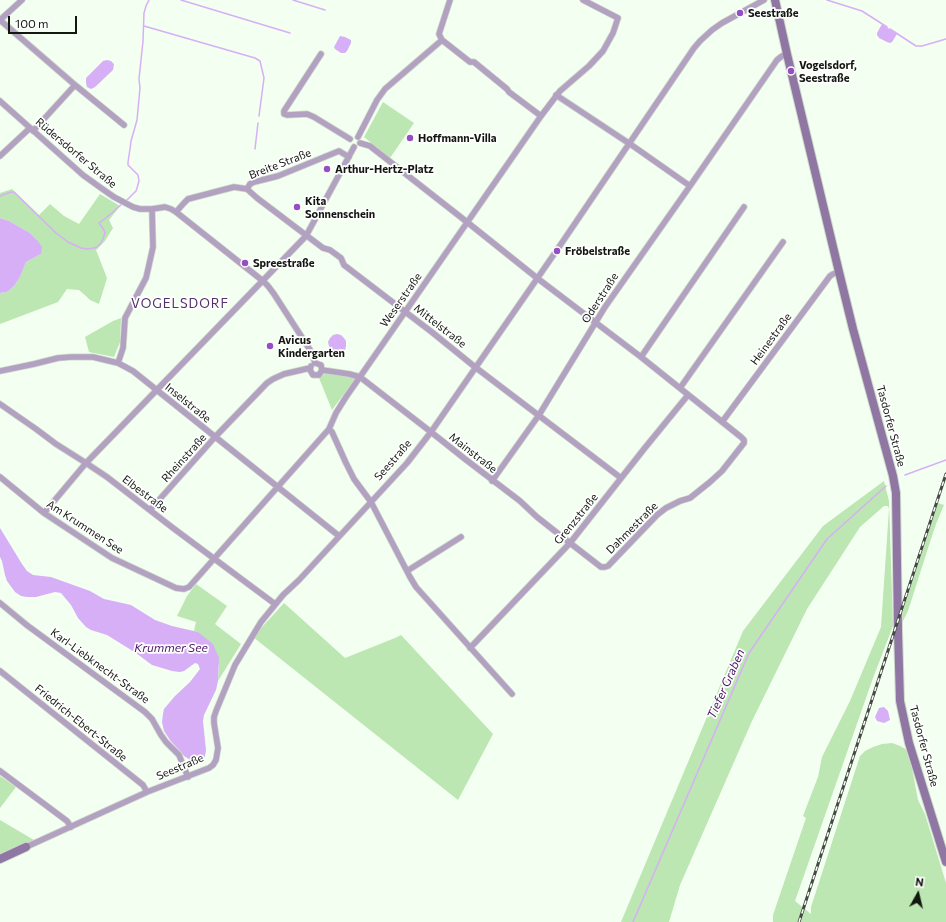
<!DOCTYPE html>
<meta charset="utf-8">
<style>
body{margin:0}
#map{position:relative;width:946px;height:922px;overflow:hidden;background:#f3fff0;font-family:Commissioner,sans-serif}
canvas{display:block}
.north{position:absolute;left:898px;top:874px;width:40px;height:40px;-webkit-text-stroke:3px #fff;paint-order:stroke;rotate:8deg;font-size:11px;font-weight:700;line-height:16px;text-align:center;color:#121810}
.north::after{content:'';display:block;margin:auto;width:14px;height:18px;background:#121810;clip-path:polygon(50% 0,100% 100%,50% 72%,0 100%)}
.scale{position:absolute;left:8px;top:16px;width:69px;height:18px;box-sizing:border-box;border:2px solid #121810;border-top:0;padding-left:5px;font-size:12px;line-height:14px;white-space:nowrap;color:#121810;-webkit-text-stroke:3px #fff;paint-order:stroke}
</style>
<div id="map">
<canvas width="946" height="922"></canvas>
<div class="north">N</div>
<div class="scale">100 m</div>
</div>
<script>
const ctx = document.querySelector('canvas').getContext('2d');
ctx.lineJoin = 'round';
function fill(path, color) {
  ctx.fillStyle = color;
  ctx.fill(path, 'evenodd');
}
function shape(rows) {
  const path = new Path2D();
  for (const r of rows) {
    path.moveTo(r[0], r[1]);
    for (let i = 2; i < r.length; i += 2) path.lineTo(r[i], r[i + 1]);
  }
  return path;
}
function strokePath(path, color, width, dash) {
  ctx.strokeStyle = color;
  ctx.lineWidth = width;
  ctx.lineCap = dash ? 'butt' : 'round';
  ctx.setLineDash(dash || []);
  ctx.stroke(path);
}
function drawText(font, color, halo, rows, align = 'center') {
  ctx.font = font + ' Commissioner,sans-serif';
  ctx.lineWidth = 3.5;
  ctx.setLineDash([]);
  ctx.textBaseline = 'middle';
  ctx.strokeStyle = halo;
  ctx.fillStyle = color;
  for (const [text, x, y, turn = 0] of rows) {
    ctx.save();
    ctx.translate(x, y);
    ctx.rotate((+turn || 0) * Math.PI / 180);
    ctx.textAlign = isNaN(turn) ? turn : align;
    if (halo) ctx.strokeText(text, 0, 0);
    ctx.fillText(text, 0, 0);
    ctx.restore();
  }
}
const green = shape([
 [383,102,414,123,390,158,364,137],
 [12,189,39,215,50,204,64,216,79,224,100,194,120,206,109,220,113,228,105,241,96,250,107,278,99,304,90,300,86,296,79,290,67,289,58,302,0,324,0,293,7,292,14,286,20,277,26,262,41,254,37,240,30,233,9,221,0,218,0,193],
 [121,318,120,342,114,357,89,352,85,337,113,321],
 [324,373,331,373,346,376,355,379,332,410,319,378,322,376],
 [884,481,889,501,893,626,873,678,795,901,811,914,811,907,860,756,865,751,873,747,882,744,892,743,900,746,907,750,911,763,918,800,925,814,946,883,946,922,773,922,773,915,806,818,803,816,818,777,822,757,850,701,881,627,889,509,888,506,884,506,860,527,807,609,752,721,680,885,669,922,621,922,743,631,823,526],
 [938,503,944,505,936,524,930,542,908,611,900,627,900,620],
 [196,584,227,606,215,624,241,644,218,681,219,666,198,632,194,631,196,622,177,616,187,596],
 [284,603,345,658,395,638,401,635,493,734,458,800,253,637],
 [0,776,16,787,0,808],
 [0,820,34,840,0,856]
]);
const water = shape([
 [882,24,897,34,892,42,890,43,887,42,879,38,877,35,877,33],
 [340,36,345,37,351,40,351,43,347,51,345,53,341,53,335,49,334,47],
 [107,60,111,61,114,64,113,70,95,87,91,89,87,87,86,83,86,78,103,61],
 [0,218,9,221,30,233,37,240,42,247,41,254,26,262,20,277,14,286,7,292,0,293],
 [337,334,341,335,344,338,346,341,346,346,345,350,342,352,337,352,333,350,329,346,328,342,330,338,333,335],
 [0,528,22,564,27,571,33,575,51,577,90,591,104,599,131,605,155,620,172,626,198,632,213,644,219,658,218,681,216,690,204,715,203,721,206,750,205,756,203,760,199,763,195,763,184,756,170,740,164,731,162,722,163,714,164,709,175,696,190,682,200,669,198,664,195,663,184,671,180,672,172,671,152,665,136,653,107,635,91,630,86,627,78,618,71,605,61,593,55,592,36,597,27,597,21,596,15,592,7,581,5,575,2,561,0,557],
 [884,707,888,711,890,720,884,723,877,721,875,717,879,708]
]);
const stream = shape([
 [181,0,290,33],
 [293,0,325,10],
 [827,0,862,11,887,27],
 [144,26,255,58,260,61,264,78,259,116],
 [890,29,916,46,922,46,946,39],
 [255,149,258,123],
 [0,196,11,192,14,192,56,233,68,242,81,248,87,249,94,248,97,247,101,243,103,239,105,233,104,230,99,223,112,213,123,203],
 [126,201,136,191,137,188,139,181,138,175,128,165,128,162,130,149,131,141,137,120,140,88,139,79,143,41,144,13,146,6,149,0],
 [905,475,946,460],
 [633,922,749,653,827,539,886,486]
]);
const street = shape([
 [450,0,439,34,442,40,470,62,474,62,507,89,509,92,541,116],
 [0,20,75,85,124,125],
 [0,20,22,0],
 [321,54,284,111,284,114,287,115,307,114,314,117,350,139],
 [556,95,633,146,690,186],
 [0,101,83,175,101,188,114,197,133,207,140,209,152,209,165,207,171,209,176,212,263,281,268,286,274,294,312,353,315,363],
 [33,131,75,85],
 [358,137,377,100,385,89,442,40],
 [0,156,30,128],
 [247,189,257,198,323,248,330,250,341,258,344,265,433,333,475,367,621,478],
 [176,212,184,203,188,199,234,187,247,189,250,184,254,182,278,176,339,151,349,157],
 [641,357,744,207],
 [118,363,123,348,125,318,146,278,149,265,153,247,152,209],
 [315,363,321,365,322,370],
 [311,366,310,370,313,375,319,375,322,370],
 [322,370,349,374,360,377,431,432,465,459,520,501,537,517,570,543,601,567,605,567,608,566,657,515,666,508,680,501,690,498,710,482,722,471,744,443,744,440,741,437,641,357,537,278,467,222,370,146,360,143],
 [0,371,34,364,58,358,71,357,93,357,118,363,133,371,339,536],
 [680,388,783,242],
 [0,404,36,429,56,444,86,463,107,477,173,528,275,604],
 [722,422,830,276,833,274,839,272],
 [329,429,332,432,346,463,354,479,371,502,410,577,416,587,512,694],
 [0,477,44,513,112,558,176,588,184,589,189,587,329,429,336,413,346,397,541,116,560,91,589,66,603,51,613,33,618,18,583,0],
 [492,481,539,415,605,307,624,280,690,186,777,60,782,56,787,54],
 [150,510,215,437,267,383,273,379,284,374,310,368],
 [44,513,86,463,306,236,354,147],
 [407,571,461,537],
 [0,603,28,626,145,712,152,719,161,735,166,742,179,755,188,777],
 [470,648,570,543,644,449,688,395],
 [0,671,143,785,147,792],
 [0,771,67,821,71,827],
 [26,847,147,792,209,768,213,765,216,760,218,748,214,723,214,717,216,711,235,665,261,622,283,595,299,580,407,463,431,432,559,247,694,48,700,41,712,30,722,23,764,0]
]);
const secondary = shape([
 [775,0,787,54,839,272,853,329,893,476,896,493,898,631,900,701,909,743,946,862],
 [0,859,26,847]
]);
const rail = shape([
 [799,922,946,474]
]);
const markers = [
 [740,13,4,"#954fc3"],
 [791,71,4,"#954fc3"],
 [410,138,4,"#954fc3"],
 [327,169,4,"#954fc3"],
 [297,207,4,"#954fc3"],
 [557,251,4,"#954fc3"],
 [245,263,4,"#954fc3"],
 [270,346,4,"#954fc3"]
];
const poiNames = [
 ["Seestraße",748,13],
 ["Vogelsdorf,",799,65],
 ["Seestraße",799,78],
 ["Hoffmann-Villa",418,138],
 ["Arthur-Hertz-Platz",335,169],
 ["Kita",305,201],
 ["Sonnenschein",305,214],
 ["Fröbelstraße",565,251],
 ["Spreestraße",253,263],
 ["Avicus",278,340],
 ["Kindergarten",278,353]
];
const streetNames = [
 ["Rüdersdorfer Straße",76,153,40],
 ["Breite Straße",280,164,-21],
 ["Oderstraße",600,298,-57],
 ["Weserstraße",401,300,-55],
 ["Mittelstraße",440,326,38],
 ["Heinestraße",771,339,-54],
 ["Inselstraße",188,403,39],
 ["Tasdorfer Straße",891,426,75],
 ["Mainstraße",473,453,38],
 ["Rheinstraße",184,458,-48],
 ["Seestraße",393,460,-49],
 ["Elbestraße",145,494,37],
 ["Grenzstraße",576,519,-51],
 ["Am Krummen See",85,527,33],
 ["Dahmestraße",632,528,-45],
 ["Karl-Liebknecht-Straße",100,666,36],
 ["Friedrich-Ebert-Straße",81,723,39],
 ["Tasdorfer Straße",924,746,75],
 ["Seestraße",180,767,-23]
];
const waterNames = [
 ["Krummer See",171,648],
 ["Tiefer Graben",726,684,-66]
];
const quarterNames = [
 ["VOGELSDORF",180,304]
];
fill(green, '#bce6b2');
fill(water, '#d7aff7');
strokePath(stream, '#d7aff7', 1.5);
strokePath(street, '#cfdacc', 7);
strokePath(secondary, '#cfdacc', 10);
strokePath(street, '#b2a1c1', 5.5);
strokePath(secondary, '#8f76a3', 8);
strokePath(rail, '#434a41', 3);
strokePath(rail, '#fff', 1.5, [4.5]);
for (const [x, y, r, color] of markers) {
  const dot = new Path2D();
  dot.arc(x, y, r, 0, 2 * Math.PI);
  ctx.fillStyle = color;
  ctx.fill(dot);
  strokePath(dot, '#fff', 1.5);
}
drawText('bold 11px', '#121810', '#fff', poiNames, 'left');
drawText('11px', '#121810', '#fff', streetNames);
drawText('italic 12px', '#4b1769', '#fff', waterNames);
ctx.letterSpacing = '1px';
drawText('13px', '#53316a', '#fff', quarterNames);
ctx.letterSpacing = '0px';
</script>
